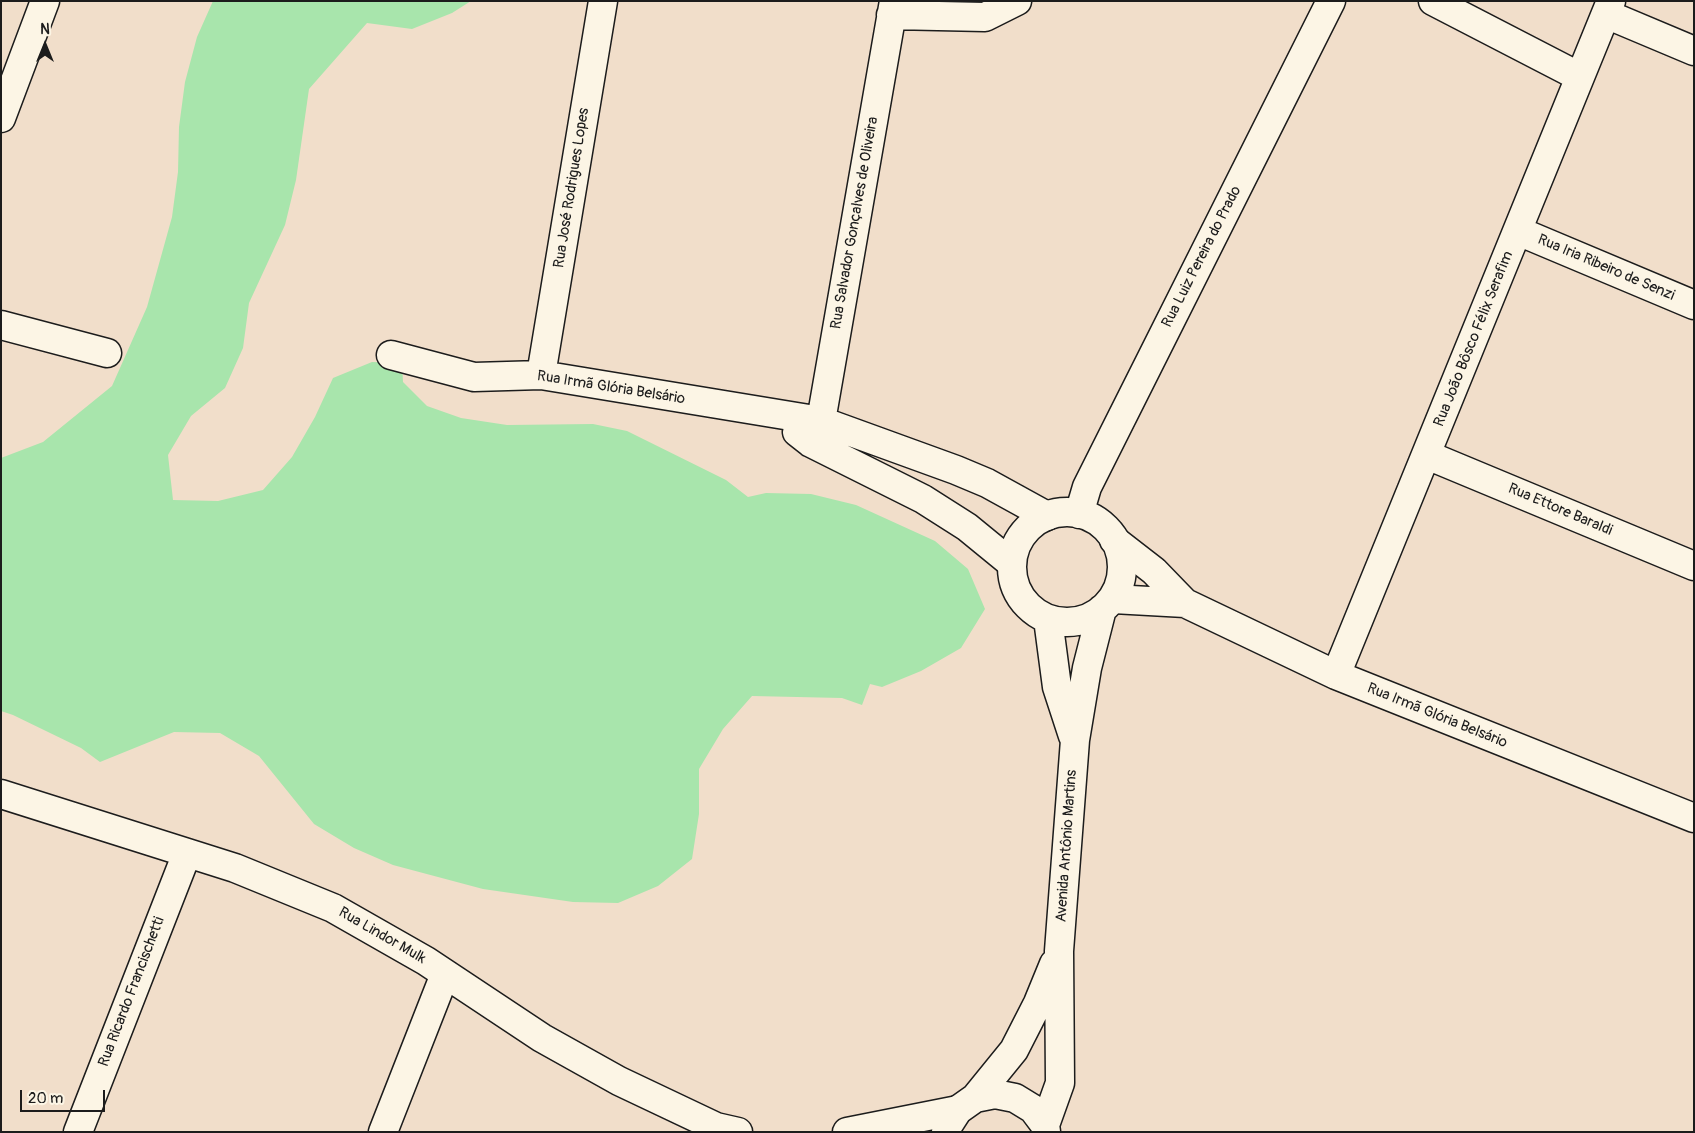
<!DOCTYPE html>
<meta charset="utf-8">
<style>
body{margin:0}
#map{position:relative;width:1695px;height:1133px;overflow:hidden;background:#f1deca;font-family:Pangolin,sans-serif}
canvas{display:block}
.frame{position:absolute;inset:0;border:2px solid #1c1c1c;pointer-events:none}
.north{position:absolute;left:20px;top:20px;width:50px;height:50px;-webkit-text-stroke:4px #fcf5e5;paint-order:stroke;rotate:0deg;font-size:14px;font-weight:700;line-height:20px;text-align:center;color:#1c1c1c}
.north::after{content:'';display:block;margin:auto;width:18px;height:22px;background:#1c1c1c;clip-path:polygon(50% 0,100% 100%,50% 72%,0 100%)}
.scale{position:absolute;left:20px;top:1090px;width:85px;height:22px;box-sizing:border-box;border:2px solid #1c1c1c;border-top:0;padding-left:6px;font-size:15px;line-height:18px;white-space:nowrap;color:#1c1c1c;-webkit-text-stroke:4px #fcf5e5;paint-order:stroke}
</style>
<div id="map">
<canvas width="1695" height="1133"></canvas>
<div class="frame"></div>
<div class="north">N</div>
<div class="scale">20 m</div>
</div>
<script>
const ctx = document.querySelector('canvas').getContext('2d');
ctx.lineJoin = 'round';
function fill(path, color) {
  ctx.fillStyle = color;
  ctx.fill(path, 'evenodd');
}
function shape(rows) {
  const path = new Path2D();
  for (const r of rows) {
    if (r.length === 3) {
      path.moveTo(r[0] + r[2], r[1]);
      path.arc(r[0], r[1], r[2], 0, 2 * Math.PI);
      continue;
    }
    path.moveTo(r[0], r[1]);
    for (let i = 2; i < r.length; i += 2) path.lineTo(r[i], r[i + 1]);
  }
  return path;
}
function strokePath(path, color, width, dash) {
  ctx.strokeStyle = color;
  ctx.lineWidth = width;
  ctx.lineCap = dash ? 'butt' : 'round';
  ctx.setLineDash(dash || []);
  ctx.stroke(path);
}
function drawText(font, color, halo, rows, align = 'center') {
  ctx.font = font + ' Pangolin,sans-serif';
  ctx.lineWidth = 5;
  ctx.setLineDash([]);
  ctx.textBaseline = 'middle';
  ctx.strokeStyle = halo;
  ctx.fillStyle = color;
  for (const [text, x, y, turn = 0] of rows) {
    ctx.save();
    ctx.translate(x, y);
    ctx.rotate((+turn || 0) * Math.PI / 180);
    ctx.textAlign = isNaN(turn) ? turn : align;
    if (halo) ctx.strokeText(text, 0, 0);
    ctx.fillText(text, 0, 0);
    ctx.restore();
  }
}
const green = shape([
 [213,1,471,1,452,13,412,29,367,23,309,89,296,180,285,225,249,303,243,348,225,388,191,416,168,455,173,500,218,501,263,490,292,457,315,417,333,378,372,362,402,363,403,382,427,406,461,418,507,425,593,424,627,431,726,480,748,497,766,493,811,494,856,505,935,541,968,569,985,609,961,648,921,671,882,687,870,684,862,705,842,698,752,696,723,729,699,769,699,814,692,859,658,886,618,903,573,902,483,889,393,865,354,848,314,824,259,756,220,733,174,732,100,762,81,748,13,715,1,711,1,458,43,442,112,386,147,307,172,217,178,172,179,127,185,82,197,37]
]);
const minor = shape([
 [1433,1,1580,77],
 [1606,14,1694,51],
 [891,15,985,17,1017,1],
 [1,118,45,1],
 [1518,231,1694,305],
 [1,325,107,353],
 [391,355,474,377,541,375,821,421,956,470,987,483,1047,516],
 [541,375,603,1],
 [797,432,811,443,923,499,967,527,1011,563],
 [811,443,821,421,894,1],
 [1427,455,1694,566],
 [1114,540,1154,571,1185,603,1336,675,1694,818],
 [1113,599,1185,603],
 [1336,675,1611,1],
 [1,794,235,868,333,908,426,961,542,1038,619,1081,716,1127,738,1132],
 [78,1132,187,853],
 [383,1132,445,974],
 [847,1132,958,1110]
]);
const tertiary = shape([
 [1067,567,55],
 [1079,514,1087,487,1331,1],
 [1048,619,1057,687,1073,736],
 [975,1098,1014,1050,1038,1003,1054,964],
 [1045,1125,1060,1083,1059,951,1075,740,1087,668,1102,609],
 [946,1132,947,1127,958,1110,975,1098,995,1094,1015,1098,1033,1109,1045,1125,1046,1132]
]);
const streetNames = [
 ["Rua José Rodrigues Lopes",572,188,-81],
 ["Rua Salvador Gonçalves de Oliveira",855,223,-80],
 ["Rua Luiz Pereira do Prado",1202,257,-63],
 ["Rua Iria Ribeiro de Senzi",1606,268,23],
 ["Rua João Bôsco Félix Serafim",1474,339,-68],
 ["Rua Irmã Glória Belsário",611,388,9],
 ["Rua Ettore Baraldi",1560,510,23],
 ["Rua Irmã Glória Belsário",1437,716,22],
 ["Avenida Antônio Martins",1067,846,-86],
 ["Rua Lindor Mulk",382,936,30],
 ["Rua Ricardo Francischetti",132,992,-69]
];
fill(green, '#a8e5ac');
strokePath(minor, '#1c1c1c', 31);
strokePath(tertiary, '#1c1c1c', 31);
strokePath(minor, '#fcf5e5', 28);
strokePath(tertiary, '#fcf5e5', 28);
drawText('15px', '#1c1c1c', '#fcf5e5', streetNames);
</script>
